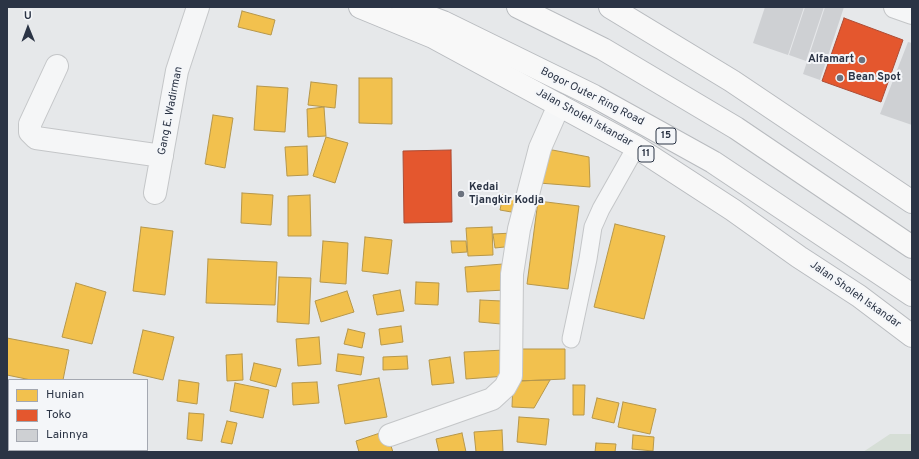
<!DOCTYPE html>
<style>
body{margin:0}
#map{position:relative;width:919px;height:459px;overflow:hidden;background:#e6e8ea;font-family:Overpass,sans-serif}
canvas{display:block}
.frame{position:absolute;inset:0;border:8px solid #2b3445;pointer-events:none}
.legend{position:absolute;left:8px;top:379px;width:140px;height:72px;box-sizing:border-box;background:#f4f6f9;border:1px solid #a4a8b1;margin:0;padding:5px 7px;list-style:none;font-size:12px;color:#2b3445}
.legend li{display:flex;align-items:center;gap:8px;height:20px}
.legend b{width:20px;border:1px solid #a4a8b1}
.north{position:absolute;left:8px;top:8px;width:40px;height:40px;-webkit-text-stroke:3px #f4f6f9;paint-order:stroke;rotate:359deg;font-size:11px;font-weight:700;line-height:16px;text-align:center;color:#2b3445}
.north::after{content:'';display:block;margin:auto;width:14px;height:18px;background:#2b3445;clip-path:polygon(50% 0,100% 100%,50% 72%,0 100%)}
</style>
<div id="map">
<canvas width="919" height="459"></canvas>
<div class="frame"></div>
<ul class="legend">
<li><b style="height:11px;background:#f2c14e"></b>Hunian</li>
<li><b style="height:11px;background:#e4572e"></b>Toko</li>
<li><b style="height:11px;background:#ced0d3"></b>Lainnya</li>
</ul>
<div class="north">U</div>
</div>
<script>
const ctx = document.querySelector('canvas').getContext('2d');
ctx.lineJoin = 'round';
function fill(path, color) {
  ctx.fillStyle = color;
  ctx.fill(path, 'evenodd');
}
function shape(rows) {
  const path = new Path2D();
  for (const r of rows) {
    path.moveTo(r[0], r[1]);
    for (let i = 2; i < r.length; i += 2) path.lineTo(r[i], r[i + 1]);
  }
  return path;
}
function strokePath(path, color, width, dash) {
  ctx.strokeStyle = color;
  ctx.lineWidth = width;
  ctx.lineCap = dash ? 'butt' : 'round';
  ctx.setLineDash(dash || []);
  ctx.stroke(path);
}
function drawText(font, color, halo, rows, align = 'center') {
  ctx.font = font + ' Overpass,sans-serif';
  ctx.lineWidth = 4;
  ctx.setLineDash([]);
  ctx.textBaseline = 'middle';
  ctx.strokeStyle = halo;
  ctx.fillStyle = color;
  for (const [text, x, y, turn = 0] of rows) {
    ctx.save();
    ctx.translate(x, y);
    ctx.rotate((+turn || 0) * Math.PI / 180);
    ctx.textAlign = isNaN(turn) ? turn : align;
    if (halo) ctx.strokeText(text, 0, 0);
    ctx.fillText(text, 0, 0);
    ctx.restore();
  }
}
const green = shape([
 [890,434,912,434,912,452,863,452]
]);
const homes = shape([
 [242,11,275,20,271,35,238,27,242,11],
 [359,78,392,78,392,124,359,123,359,78],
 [311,82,337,85,335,108,308,105,311,82],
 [257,86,288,88,285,132,254,130,257,86],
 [324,107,326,136,308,137,307,109,324,107],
 [213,115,233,118,225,168,205,164,213,115],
 [326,137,348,143,335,183,313,176,326,137],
 [307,146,308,175,287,176,285,147,307,146],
 [542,148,589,157,590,187,539,183,542,148],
 [242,193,273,195,271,225,241,223,242,193],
 [310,195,311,236,288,236,288,196,310,195],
 [503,195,520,199,517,213,500,210,503,195],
 [538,201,579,206,568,289,527,284,538,201],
 [615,224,665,236,644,319,594,307,615,224],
 [141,227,173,231,165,295,133,291,141,227],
 [492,227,493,255,468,256,466,228,492,227],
 [513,233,514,246,495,248,493,234,513,233],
 [365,237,392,240,388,274,362,271,365,237],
 [323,241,348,243,346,284,320,282,323,241],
 [451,241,466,241,467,252,452,253,451,241],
 [208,259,277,262,275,305,206,303,208,259],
 [503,264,505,290,467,292,465,267,503,264],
 [279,277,311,278,309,324,277,322,279,277],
 [416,282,439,283,438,305,415,304,416,282],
 [76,283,106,292,92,344,62,337,76,283],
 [400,290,404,311,377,315,373,295,400,290],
 [347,291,354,312,321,322,315,301,347,291],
 [480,300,502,301,501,324,479,322,480,300],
 [401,326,403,342,381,345,379,329,401,326],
 [348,329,365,333,362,348,344,344,348,329],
 [143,330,174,337,163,380,133,373,143,330],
 [319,337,321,364,298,366,296,339,319,337],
 [7,338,69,350,63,380,31,380,7,375,7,338],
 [520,349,565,349,565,379,519,381,520,349],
 [505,350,507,376,466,379,464,352,505,350],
 [242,354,243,380,227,381,226,355,242,354],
 [338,354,364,357,361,375,336,371,338,354],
 [407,356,408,369,383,370,383,357,407,356],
 [450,357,454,383,432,385,429,360,450,357],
 [254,363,281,369,276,387,250,380,254,363],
 [379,378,387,417,345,424,338,385,379,378],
 [179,380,199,383,197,404,177,401,179,380],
 [550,380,534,408,512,407,513,381,550,380],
 [317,382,319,403,293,405,292,383,317,382],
 [235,383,269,390,263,418,230,411,235,383],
 [573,385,585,385,584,415,573,415,573,385],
 [7,396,9,396,9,450,24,450,23,452,7,452,7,396],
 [597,398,619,403,614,423,592,418,597,398],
 [623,402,656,409,650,434,618,427,623,402],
 [189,413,204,414,202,441,187,439,189,413],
 [519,417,549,419,546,445,517,442,519,417],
 [227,421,237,423,232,444,221,442,227,421],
 [502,430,503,452,476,452,474,432,502,430],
 [386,431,393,452,359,452,356,441,386,431],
 [462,433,466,452,439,452,436,439,462,433],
 [633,435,654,437,653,451,632,449,633,435],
 [596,443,616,444,615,452,595,452,596,443]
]);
const shops = shape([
 [844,18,903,40,881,102,822,81,844,18],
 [451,150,452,222,404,223,403,151,451,150]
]);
const building = shape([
 [765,7,804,7,788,55,753,43],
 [805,7,824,7,806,61,789,55],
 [825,7,844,7,820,80,803,74],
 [908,42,912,43,912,125,880,114]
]);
const service = shape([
 [571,339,588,259,593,227,601,209,636,147]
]);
const minor = shape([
 [895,7,912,13],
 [57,66,30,124,30,132,36,138,162,156],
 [155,193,177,71,198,7],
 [390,435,492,399,505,387,511,376,512,274,519,229,540,148,559,105]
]);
const trunk = shape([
 [360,7,433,37,636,147,733,210,799,257,859,296,912,336],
 [610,7,732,81,912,202]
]);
const motorway = shape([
 [403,7,443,22,594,96,713,162,912,295],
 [518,7,603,49,736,128,912,247]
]);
const markers = [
 [862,60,4,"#6c737f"],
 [840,78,4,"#6c737f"],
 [461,194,4,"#6c737f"]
];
const shields = [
 [666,136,20],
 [646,154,16]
];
const shieldNames = [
 ["15",666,136],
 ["11",646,154]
];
const poiNames = [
 ["Alfamart",854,60,"right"],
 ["Bean Spot",848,78],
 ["Kedai",469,188],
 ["Tjangkir Kodja",469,201]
];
const streetNames = [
 ["Bogor Outer Ring Road",592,97,27],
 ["Gang E. Wadirman",171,111,-79],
 ["Jalan Sholeh Iskandar",584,118,29],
 ["Jalan Sholeh Iskandar",855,295,35]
];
fill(green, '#d6ded6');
fill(homes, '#f2c14e');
strokePath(homes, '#b6974b', 1);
fill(shops, '#e4572e');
strokePath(shops, '#ac4c35', 1);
fill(building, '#ced0d3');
strokePath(service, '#c4c6c8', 19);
strokePath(minor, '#c4c6c8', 24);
strokePath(trunk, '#b8bbbf', 24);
strokePath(motorway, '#b8bbbf', 24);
strokePath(service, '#f5f6f7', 17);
strokePath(minor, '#f5f6f7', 22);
strokePath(trunk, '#f8f8f8', 22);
strokePath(motorway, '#f8f8f8', 22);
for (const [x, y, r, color] of markers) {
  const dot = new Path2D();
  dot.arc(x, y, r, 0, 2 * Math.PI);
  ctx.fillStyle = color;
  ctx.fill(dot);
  strokePath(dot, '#f4f6f9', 1.5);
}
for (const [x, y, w] of shields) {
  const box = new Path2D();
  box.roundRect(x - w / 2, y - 8, w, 16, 3);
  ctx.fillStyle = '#f4f6f9';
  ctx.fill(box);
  strokePath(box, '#2b3445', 1);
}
drawText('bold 10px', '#2b3445', null, shieldNames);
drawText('bold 11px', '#2b3445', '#f4f6f9', poiNames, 'left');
drawText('11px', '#2b3445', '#f4f6f9', streetNames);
</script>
